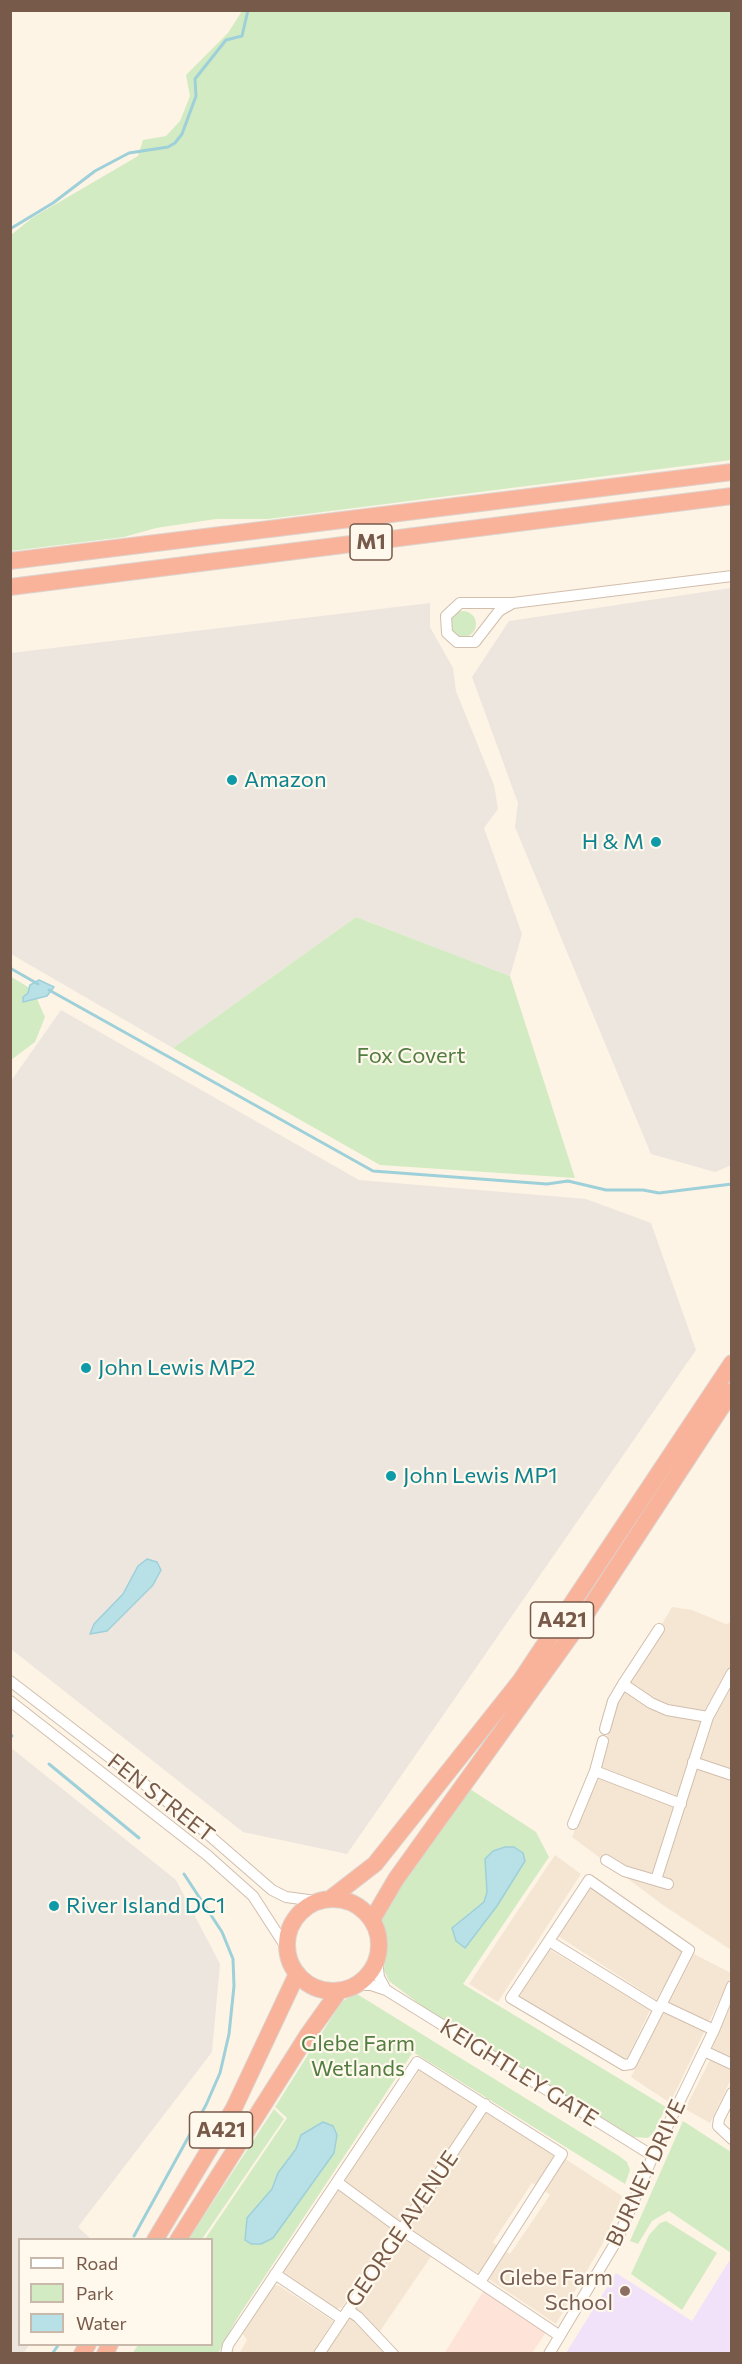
<!DOCTYPE html>
<style>
body{margin:0}
#map{position:relative;width:742px;height:2364px;overflow:hidden;background:#fdf4e5;font-family:Commissioner,sans-serif}
canvas{display:block}
.frame{position:absolute;inset:0;border:12px solid #775a49;pointer-events:none}
.legend{position:absolute;left:18px;top:2238px;width:195px;height:108px;box-sizing:border-box;background:#fff8ec;border:2px solid #c9b9ab;margin:0;padding:8px 10px;list-style:none;font-size:18px;color:#775a49}
.legend li{display:flex;align-items:center;gap:12px;height:30px}
.legend b{width:30px;border:2px solid #c9b9ab}
</style>
<div id="map">
<canvas width="742" height="2364"></canvas>
<div class="frame"></div>
<ul class="legend">
<li><b style="height:8px;background:#fff"></b>Road</li>
<li><b style="height:16px;background:#d3ebc3"></b>Park</li>
<li><b style="height:16px;background:#b8e0e7"></b>Water</li>
</ul>
</div>
<script>
const ctx = document.querySelector('canvas').getContext('2d');
ctx.lineJoin = 'round';
function fill(path, color) {
  ctx.fillStyle = color;
  ctx.fill(path, 'evenodd');
}
function shape(rows) {
  const path = new Path2D();
  for (const r of rows) {
    if (r.length === 3) {
      path.moveTo(r[0] + r[2], r[1]);
      path.arc(r[0], r[1], r[2], 0, 2 * Math.PI);
      continue;
    }
    path.moveTo(r[0], r[1]);
    for (let i = 2; i < r.length; i += 2) path.lineTo(r[i], r[i + 1]);
  }
  return path;
}
function strokePath(path, color, width, dash) {
  ctx.strokeStyle = color;
  ctx.lineWidth = width;
  ctx.lineCap = dash ? 'butt' : 'round';
  ctx.setLineDash(dash || []);
  ctx.stroke(path);
}
function drawText(font, color, halo, rows, align = 'center') {
  ctx.font = font + ' Commissioner,sans-serif';
  ctx.lineWidth = 4.5;
  ctx.setLineDash([]);
  ctx.textBaseline = 'middle';
  ctx.strokeStyle = halo;
  ctx.fillStyle = color;
  for (const [text, x, y, turn = 0] of rows) {
    ctx.save();
    ctx.translate(x, y);
    ctx.rotate((+turn || 0) * Math.PI / 180);
    ctx.textAlign = isNaN(turn) ? turn : align;
    if (halo) ctx.strokeText(text, 0, 0);
    ctx.fillText(text, 0, 0);
    ctx.restore();
  }
}
const residential = shape([
 [672,1607,692,1610,726,1624,731,1622,731,1950,663,1905,572,1837,597,1776,616,1702],
 [555,1855,581,1874,498,2002,469,1984],
 [590,1886,685,1949,656,2000,558,1936],
 [549,1949,650,2010,625,2063,518,1998],
 [694,1954,731,1973,731,1976,670,2103,631,2077],
 [731,2006,731,2059,714,2051,710,2045],
 [710,2060,732,2070,731,2079,710,2123,685,2109],
 [421,2068,479,2105,342,2307,336,2309,284,2276,284,2270],
 [485,2109,557,2154,538,2186,532,2183,493,2242,497,2246,480,2274,410,2232,410,2227],
 [564,2158,622,2196,607,2236,556,2324,487,2278,504,2250,510,2254,550,2195,545,2191],
 [403,2234,432,2255,378,2334,352,2309],
 [278,2285,333,2321,313,2353,239,2354,247,2340,242,2333,273,2286],
 [348,2316,356,2321,388,2354,323,2354]
]);
const commercial = shape([
 [484,2290,547,2331,532,2353,444,2354]
]);
const industrial = shape([
 [731,588,732,1165,715,1172,651,1154,515,827,518,803,472,677,509,621],
 [430,603,430,627,453,668,456,691,494,785,498,809,484,828,522,934,510,976,356,917,173,1048,11,954,11,653],
 [61,1010,359,1180,586,1199,651,1223,696,1350,347,1854,243,1832,11,1649,11,1081],
 [10,1747,176,1880,220,1964,212,2052,78,2227,91,2239,20,2240,20,2344,29,2345,23,2354,10,2353]
]);
const education = shape([
 [729,2261,732,2263,731,2353,566,2353,616,2273,692,2321]
]);
const green = shape([
 [242,11,731,11,731,460,268,519,216,519,156,528,124,537,11,551,11,235,32,218,138,156,143,140,166,136,180,121,190,96,186,75,228,33],
 [463,624,13],
 [356,917,510,976,575,1178,380,1165,173,1048],
 [10,976,33,990,45,1017,35,1042,11,1060],
 [470,1789,536,1832,549,1857,463,1984,666,2107,654,2132,648,2138,633,2137,438,2018,389,1981,384,1970,386,1941,378,1915],
 [357,1994,619,2156,627,2162,630,2170,625,2184,413,2052,238,2317,218,2353,132,2354,138,2345,212,2344,212,2240,205,2239,287,2118,275,2107,342,2001],
 [274,2109,284,2119,202,2239,188,2240],
 [683,2121,731,2152,731,2253,669,2211,652,2221,638,2244,630,2241],
 [666,2221,717,2253,682,2310,631,2274,649,2235,660,2223]
]);
const water = shape([
 [39,980,54,987,47,996,23,1002,23,997,28,993,30,985,39,980],
 [147,1559,157,1562,161,1570,153,1585,107,1631,90,1634,94,1624,123,1594,138,1566,147,1559],
 [505,1847,514,1847,523,1853,525,1861,497,1906,465,1948,456,1941,452,1928,484,1902,487,1892,485,1859,493,1851,505,1847],
 [323,2122,333,2126,337,2135,334,2153,273,2238,261,2244,251,2244,245,2240,247,2218,272,2189,278,2173,296,2149,301,2135,323,2122]
]);
const stream = shape([
 [10,229,53,203,95,171,129,153,168,147,175,143,182,134,196,96,195,79,226,40,242,36,248,10],
 [10,968,38,984],
 [49,990,373,1171,547,1184,568,1181,606,1190,643,1190,659,1193,732,1184],
 [10,1734,12,1736],
 [49,1764,139,1838],
 [134,2236,206,2105,220,2073,229,2034,234,1986,233,1959,222,1932,184,1874],
 [52,2354,59,2344]
]);
const minor = shape([
 [513,603,499,611,475,642,457,642,447,633,446,616,460,603,513,603,732,576],
 [10,1681,195,1823,272,1890,286,1897,316,1901],
 [623,1684,659,1629],
 [10,1701,207,1855,253,1896,286,1947],
 [605,1729,613,1701,623,1684,651,1703,667,1710,708,1717],
 [693,1762,732,1775],
 [595,1771,681,1804],
 [573,1824,595,1771,603,1741],
 [606,1860,624,1871,668,1884],
 [589,1880,689,1950,631,2064,624,2065,511,1998,589,1880],
 [656,1880,708,1717,732,1673],
 [549,1941,659,2009],
 [377,1960,379,1977,386,1990],
 [356,1985,371,1985,386,1990,653,2156],
 [661,2005,714,2030],
 [704,2051,732,2064],
 [732,2093,719,2119,718,2126,732,2139],
 [337,2182,409,2235,560,2336],
 [275,2274,342,2319],
 [348,2310,358,2317,393,2354],
 [226,2354,228,2345,417,2062,562,2154,480,2282],
 [319,2354,485,2104],
 [549,2354,617,2240,653,2156,714,2030,732,1986]
]);
const highway = shape([
 [10,561,732,472],
 [10,587,732,496],
 [331,1898,375,1864,521,1680,732,1363],
 [333,1945,46],
 [372,1920,396,1879,582,1620,732,1391],
 [155,2240,234,2108,297,1974],
 [178,2240,307,2036,339,1991],
 [82,2354,88,2344],
 [105,2354,110,2344]
]);
const markers = [
 [232,780,6,"#0f9aa8"],
 [656,842,6,"#0f9aa8"],
 [86,1368,6,"#0f9aa8"],
 [391,1476,6,"#0f9aa8"],
 [54,1906,6,"#0f9aa8"],
 [625,2291,6,"#8d6e63"]
];
const shields = [
 [371,542,42],
 [562,1620,63],
 [221,2130,63]
];
const shieldNames = [
 ["M1",371,542],
 ["A421",562,1620],
 ["A421",221,2130]
];
const cultureNames = [
 ["Amazon",244,780],
 ["H & M",644,842,"right"],
 ["John Lewis MP2",98,1368],
 ["John Lewis MP1",403,1476],
 ["River Island DC1",66,1906]
];
const parkNames = [
 ["Fox Covert",411,1056],
 ["Glebe Farm",358,2044],
 ["Wetlands",358,2069]
];
const streetNames = [
 ["FEN STREET",161,1798,38],
 ["KEIGHTLEY GATE",519,2073,32],
 ["BURNEY DRIVE",646,2173,-65],
 ["GEORGE AVENUE",402,2229,-56]
];
const educationNames = [
 ["Glebe Farm",613,2278],
 ["School",613,2303]
];
fill(residential, '#f5e6d3');
fill(commercial, '#fee4d8');
fill(industrial, '#ede6df');
fill(education, '#f1e1f9');
fill(green, '#d3ebc3');
fill(water, '#b8e0e7');
strokePath(water, '#9ed0da', 1.5);
strokePath(stream, '#9ed0da', 3);
strokePath(minor, '#d1bead', 12);
strokePath(highway, '#dcd4d0', 18);
strokePath(minor, '#fff', 10);
strokePath(highway, '#f9b39a', 16);
for (const [x, y, r, color] of markers) {
  const dot = new Path2D();
  dot.arc(x, y, r, 0, 2 * Math.PI);
  ctx.fillStyle = color;
  ctx.fill(dot);
  strokePath(dot, '#fff8ec', 2);
}
for (const [x, y, w] of shields) {
  const box = new Path2D();
  box.roundRect(x - w / 2, y - 18, w, 36, 4.5);
  ctx.fillStyle = '#fff8ec';
  ctx.fill(box);
  strokePath(box, '#775a49', 1.5);
}
drawText('bold 21px', '#775a49', null, shieldNames);
drawText('22px', '#0d838f', '#fff8ec', cultureNames, 'left');
drawText('22px', '#527d41', '#fff8ec', parkNames);
drawText('22px', '#775a49', '#fff8ec', streetNames);
drawText('22px', '#785e54', '#fff8ec', educationNames, 'right');
</script>
